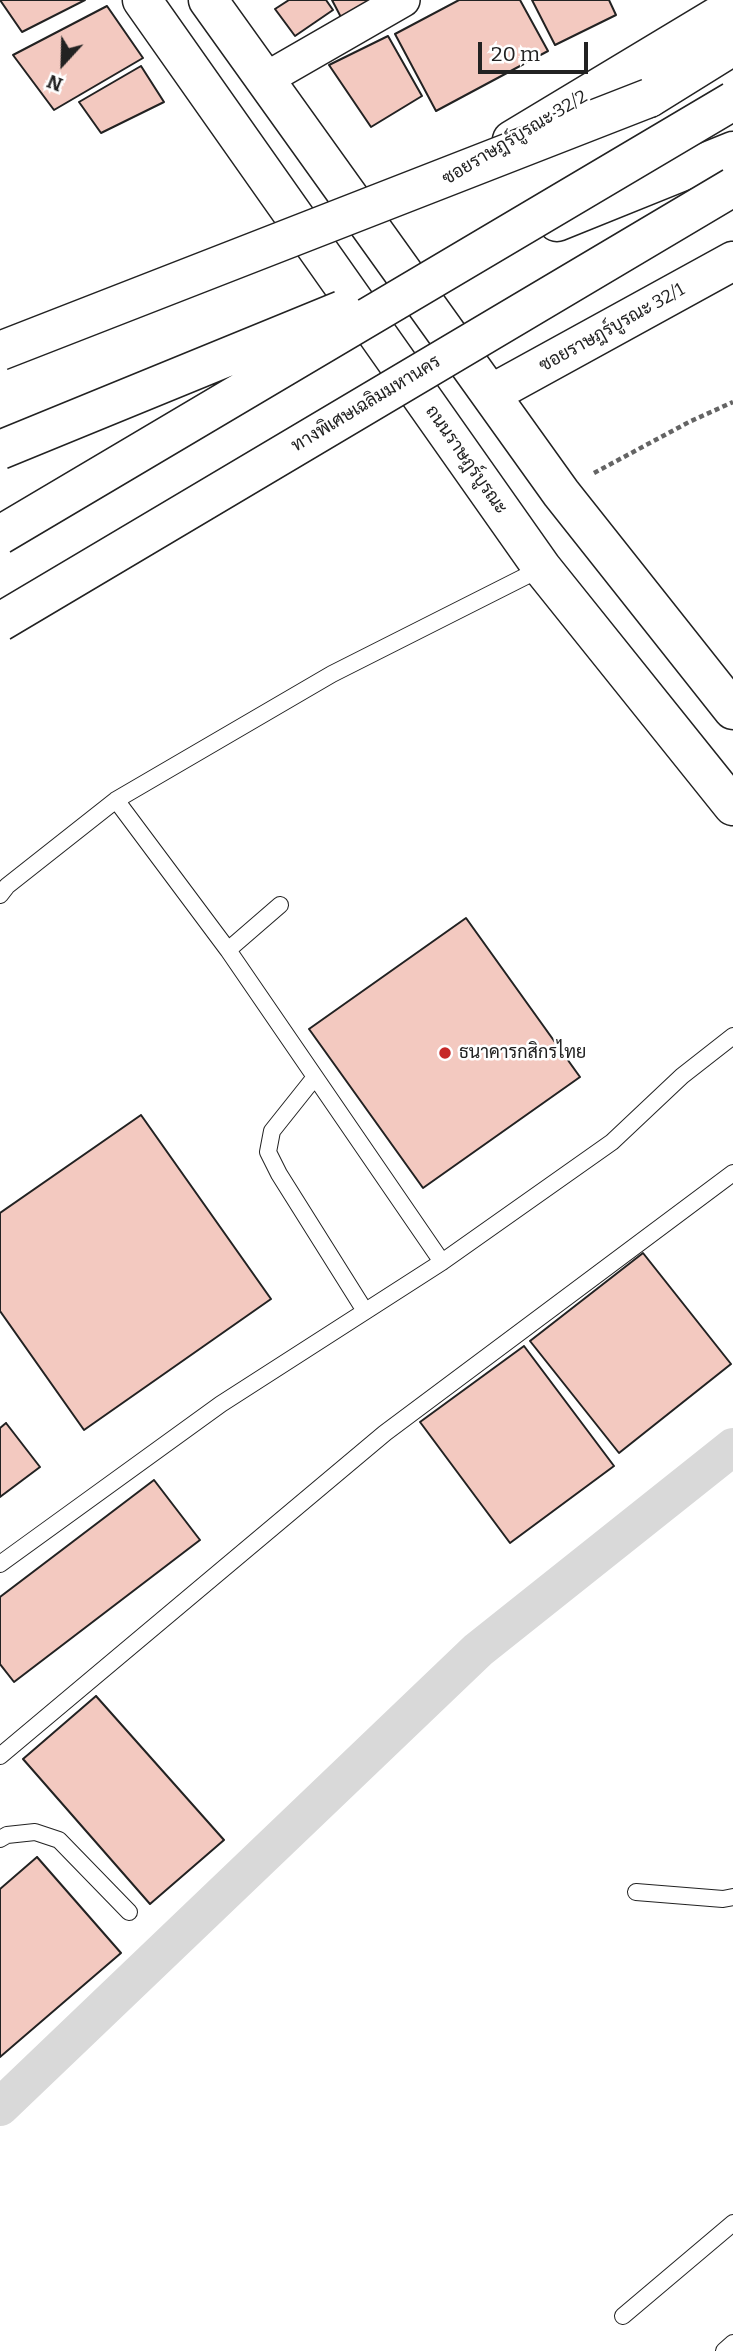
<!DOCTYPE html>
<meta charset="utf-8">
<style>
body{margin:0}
#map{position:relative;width:733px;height:2351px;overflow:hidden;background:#fff;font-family:Bitter,serif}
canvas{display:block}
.north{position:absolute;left:28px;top:28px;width:70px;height:70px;-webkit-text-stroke:5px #fff;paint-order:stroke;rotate:202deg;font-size:19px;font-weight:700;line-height:28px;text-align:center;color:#222}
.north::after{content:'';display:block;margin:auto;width:24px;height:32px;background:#222;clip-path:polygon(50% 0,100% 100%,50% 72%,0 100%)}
.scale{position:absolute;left:478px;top:42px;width:110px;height:32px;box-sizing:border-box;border:4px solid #222;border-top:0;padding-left:9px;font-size:21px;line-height:24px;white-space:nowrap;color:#222;-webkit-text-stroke:5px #fff;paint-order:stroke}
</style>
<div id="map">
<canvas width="733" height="2351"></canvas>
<div class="north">N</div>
<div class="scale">20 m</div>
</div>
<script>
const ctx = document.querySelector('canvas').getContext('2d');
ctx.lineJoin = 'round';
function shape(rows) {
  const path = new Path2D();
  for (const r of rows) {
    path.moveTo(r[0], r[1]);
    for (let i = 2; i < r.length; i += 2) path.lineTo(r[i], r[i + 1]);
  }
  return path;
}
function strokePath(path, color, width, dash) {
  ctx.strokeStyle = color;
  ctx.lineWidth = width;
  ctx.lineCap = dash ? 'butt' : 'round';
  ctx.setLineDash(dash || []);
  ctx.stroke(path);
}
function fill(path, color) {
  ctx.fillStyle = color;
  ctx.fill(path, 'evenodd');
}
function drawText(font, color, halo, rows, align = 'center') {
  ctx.font = font + ' Bitter,Sarabun,serif';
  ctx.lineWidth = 5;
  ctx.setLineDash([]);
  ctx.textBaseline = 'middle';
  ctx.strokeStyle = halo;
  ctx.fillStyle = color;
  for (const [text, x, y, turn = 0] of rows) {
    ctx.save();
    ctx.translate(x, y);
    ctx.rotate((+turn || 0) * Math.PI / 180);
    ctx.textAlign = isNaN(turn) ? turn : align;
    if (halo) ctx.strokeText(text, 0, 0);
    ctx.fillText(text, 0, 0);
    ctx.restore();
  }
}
const canal = shape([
 [0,2107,478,1650,733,1447]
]);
const building = shape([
 [0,0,85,0,22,32,0,0],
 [289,0,326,0,333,10,295,36,275,9,289,0],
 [332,0,382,0,344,23,332,0],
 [459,0,520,0,548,51,436,111,395,34,459,0],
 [532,0,609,0,616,15,555,45,532,0],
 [107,6,143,58,54,110,13,55,107,6],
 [388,36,422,96,371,127,329,65,388,36],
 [141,66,164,102,101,133,79,102,141,66],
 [466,918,580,1077,423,1188,309,1029,466,918],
 [141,1115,271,1299,84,1430,0,1311,0,1213,141,1115],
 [643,1253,731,1364,619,1453,530,1341,643,1253],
 [524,1346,614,1466,510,1543,420,1422,524,1346],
 [6,1423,40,1467,0,1497,0,1428,6,1423],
 [154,1480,200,1540,14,1682,0,1664,0,1597,154,1480],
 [96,1696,224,1840,150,1904,23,1759,96,1696],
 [37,1857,121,1953,0,2057,0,1889,37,1857]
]);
const path = shape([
 [594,473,689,422,733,402]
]);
const lane = shape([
 [116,800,228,950,442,1262],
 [0,895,7,886,116,800,332,674,542,568],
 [228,950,280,905],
 [315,1077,272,1131,268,1152,279,1174,365,1311],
 [0,1564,221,1404,442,1262,612,1142,682,1076,733,1036],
 [0,1756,385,1433,733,1173],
 [0,1839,7,1835,35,1832,59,1840,129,1912],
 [636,1892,723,1899,733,1897],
 [623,2316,733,2223],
 [724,2351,733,2343]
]);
const street = shape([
 [264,80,403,0]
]);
const secondary = shape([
 [142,0,542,568,733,806],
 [208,0,561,493,733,710],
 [512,140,733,7],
 [491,394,733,261]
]);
const highway = shape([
 [649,98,733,46],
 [557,222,733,151]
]);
const highwayBridge = shape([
 [0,351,649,98],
 [0,450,342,310],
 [0,535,733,101],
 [0,622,733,187]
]);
const markers = [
 [445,1053,7,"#c62828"]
];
const streetNames = [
 ["ซอยราษฎร์บูรณะ 32/2",515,138,-31],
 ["ซอยราษฎร์บูรณะ 32/1",612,328,-29],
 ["ทางพิเศษเฉลิมมหานคร",366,404,-31],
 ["ถนนราษฎร์บูรณะ",466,460,55]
];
const poiNames = [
 ["ธนาคารกสิกรไทย",459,1053]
];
strokePath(canal, '#d9d9d9', 38);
fill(building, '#f3c9c0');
strokePath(building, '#222', 2);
strokePath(lane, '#222', 18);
strokePath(street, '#222', 36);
strokePath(secondary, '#222', 41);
strokePath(highway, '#222', 41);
strokePath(path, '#646464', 4.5, [5, 3.5]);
strokePath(lane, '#fff', 16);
strokePath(street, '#fff', 33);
strokePath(secondary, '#fff', 38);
strokePath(highway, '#fff', 38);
strokePath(highwayBridge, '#222', 41, []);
strokePath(highwayBridge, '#fff', 38);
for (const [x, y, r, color] of markers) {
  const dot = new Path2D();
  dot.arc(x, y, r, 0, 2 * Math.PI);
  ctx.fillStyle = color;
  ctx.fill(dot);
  strokePath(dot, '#fff', 2.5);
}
drawText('18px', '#222', '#fff', streetNames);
drawText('18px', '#222', '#fff', poiNames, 'left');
</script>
